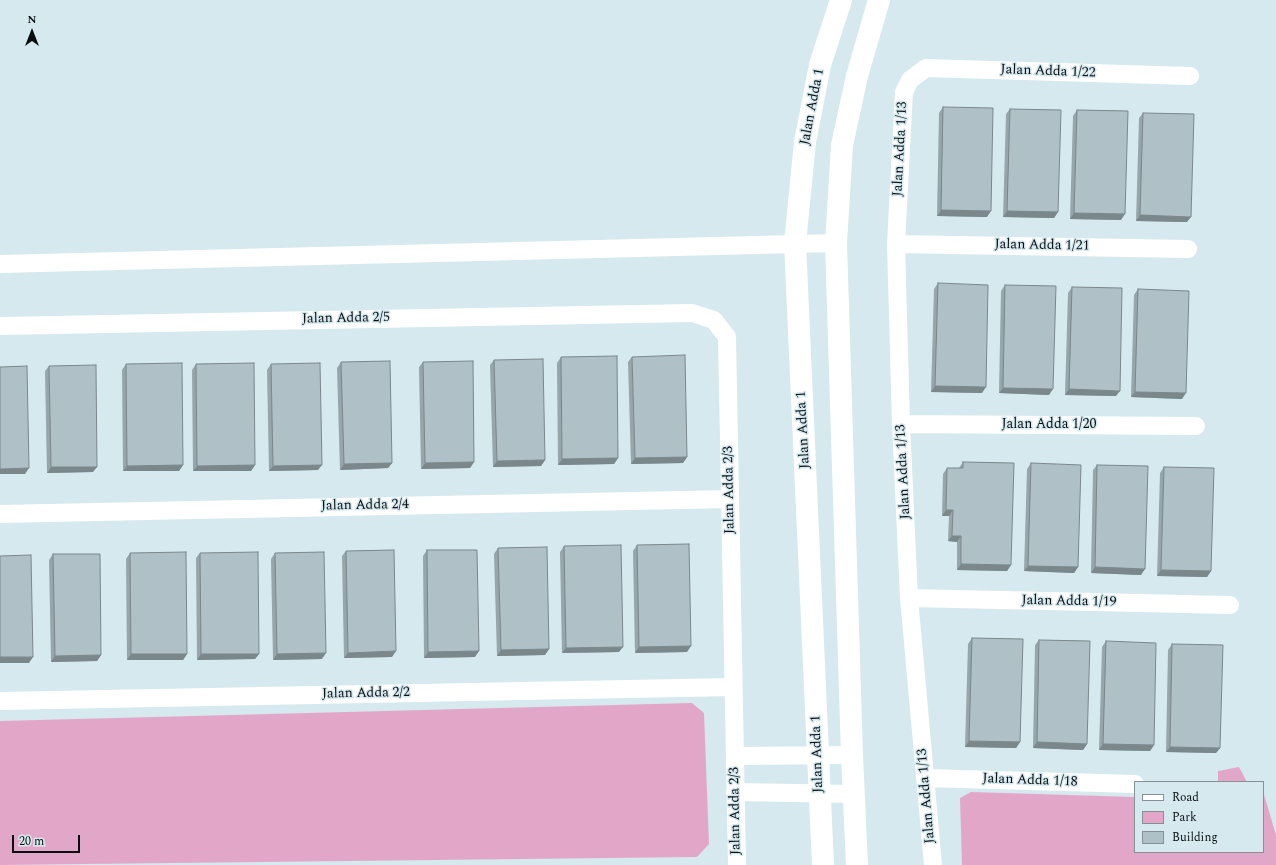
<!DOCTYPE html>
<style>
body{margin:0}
#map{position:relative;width:1276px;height:865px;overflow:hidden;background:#d6e9ef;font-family:Spectral,serif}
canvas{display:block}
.legend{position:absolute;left:1134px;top:781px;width:130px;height:72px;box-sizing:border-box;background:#d6e9ef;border:1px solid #849296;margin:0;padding:5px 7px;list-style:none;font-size:12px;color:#090f11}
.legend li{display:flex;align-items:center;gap:8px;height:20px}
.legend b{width:20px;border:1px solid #849296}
.north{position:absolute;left:12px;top:12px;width:40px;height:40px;-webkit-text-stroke:3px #d6e9ef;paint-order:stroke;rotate:0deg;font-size:11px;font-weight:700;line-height:16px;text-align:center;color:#090f11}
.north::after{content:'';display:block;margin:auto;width:14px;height:18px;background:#090f11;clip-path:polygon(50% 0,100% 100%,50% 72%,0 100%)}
.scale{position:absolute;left:12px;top:835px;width:68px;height:18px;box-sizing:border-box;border:2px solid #090f11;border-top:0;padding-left:5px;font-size:12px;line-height:14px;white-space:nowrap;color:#090f11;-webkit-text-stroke:3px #d6e9ef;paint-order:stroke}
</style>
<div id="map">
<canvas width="1276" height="865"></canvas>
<ul class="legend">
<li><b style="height:5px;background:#fff"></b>Road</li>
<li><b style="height:11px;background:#e2a7c8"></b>Park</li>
<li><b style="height:11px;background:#afc1c6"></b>Building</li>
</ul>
<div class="north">N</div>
<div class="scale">20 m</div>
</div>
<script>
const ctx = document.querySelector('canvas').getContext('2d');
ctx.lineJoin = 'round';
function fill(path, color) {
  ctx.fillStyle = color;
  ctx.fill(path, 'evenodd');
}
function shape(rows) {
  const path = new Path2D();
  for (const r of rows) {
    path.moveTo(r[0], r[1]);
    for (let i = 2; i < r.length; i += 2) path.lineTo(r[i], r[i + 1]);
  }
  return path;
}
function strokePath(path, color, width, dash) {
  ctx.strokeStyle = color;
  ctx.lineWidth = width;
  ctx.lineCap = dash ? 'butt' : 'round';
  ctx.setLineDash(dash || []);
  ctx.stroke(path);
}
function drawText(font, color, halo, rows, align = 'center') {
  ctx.font = font + ' Spectral,serif';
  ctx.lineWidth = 3;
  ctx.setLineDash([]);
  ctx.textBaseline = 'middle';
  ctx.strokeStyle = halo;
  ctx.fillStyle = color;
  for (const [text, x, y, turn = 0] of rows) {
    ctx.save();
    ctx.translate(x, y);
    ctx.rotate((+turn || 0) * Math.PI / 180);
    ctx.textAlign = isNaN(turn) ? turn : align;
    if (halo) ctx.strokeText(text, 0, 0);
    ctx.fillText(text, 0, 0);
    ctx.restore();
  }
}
const green = shape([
 [692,703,704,713,709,844,697,857,0,865,0,721],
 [1239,767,1247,782,1218,782,1218,771],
 [1263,791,1276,835,1276,865,962,865,960,798,971,792,1135,797,1135,852,1263,852]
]);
const street = shape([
 [896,244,1188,249],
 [0,264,836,243],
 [0,326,692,313,714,320,727,337,737,865],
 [901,424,1196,426],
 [0,514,730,499],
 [909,598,1230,605],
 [0,701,733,687],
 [735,756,852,755],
 [925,778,1135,784],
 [735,792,854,794],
 [933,865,909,598,901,424,896,244,904,92,910,80,926,68,1190,76]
]);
const secondary = shape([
 [823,865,795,243,805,142,820,65,841,0],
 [857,865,852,755,836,243,842,145,857,76,879,0]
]);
const wall = shape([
 [943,107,987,217,937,216,939,113],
 [1010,109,1058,212,1054,218,1003,217,1006,114],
 [1077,110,1121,220,1070,219,1073,116],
 [1143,113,1187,222,1136,221,1139,118],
 [938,283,982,393,931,392,934,289],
 [1005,285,1049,395,999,393,1001,291],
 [1072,287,1116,396,1065,395,1068,293],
 [1138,289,1182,399,1131,397,1134,295],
 [561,357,618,458,614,464,558,465,557,363],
 [632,357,687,457,683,463,631,464,628,362],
 [494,360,545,460,541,466,493,467,490,365],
 [341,362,392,463,388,468,340,470,337,368],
 [423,362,474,462,470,468,421,469,419,367],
 [126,364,183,465,179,471,123,471,122,370],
 [196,364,255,465,251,471,193,471,192,370],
 [271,364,318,470,269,471,267,370],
 [49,366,93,472,47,473,45,371],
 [963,462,1011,565,1007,571,957,570,957,542,948,541,949,516,942,516,943,474,947,468,959,468],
 [1031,463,1078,567,1074,573,1024,571,1027,469],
 [1097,465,1141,575,1091,573,1093,470],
 [1164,467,1211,571,1207,577,1157,576,1160,473],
 [637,545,687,652,635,653,633,551],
 [564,546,619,652,562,653,560,552],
 [498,548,549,649,545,655,497,656,494,554],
 [427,550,475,657,424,658,423,556],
 [346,551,392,657,344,658,342,556],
 [130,553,187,654,183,660,127,660,126,559],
 [200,553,259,654,255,659,197,660,196,558],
 [275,553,322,659,273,660,271,559],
 [53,554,101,655,97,661,51,662,49,560],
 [972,638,1020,742,1016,748,965,747,968,644],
 [1039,640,1087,744,1083,750,1033,748,1035,645],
 [1106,641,1154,745,1150,751,1099,750,1102,647],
 [1172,644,1220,748,1216,753,1166,752,1168,650]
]);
const shadedWall = shape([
 [941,210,991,211,987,217,937,216],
 [1007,211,1058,212,1054,218,1003,217],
 [1074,213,1125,214,1121,220,1070,219],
 [1140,215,1191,217,1187,222,1136,221],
 [935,386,986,387,982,393,931,392],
 [1003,388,1053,389,1049,395,999,393],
 [1069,389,1120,391,1116,396,1065,395],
 [1135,392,1186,393,1182,399,1131,397],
 [687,457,683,463,631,464,635,458],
 [618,458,614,464,558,465,562,459],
 [545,460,541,466,493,467,497,461],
 [474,462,470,468,421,469,425,463],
 [392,463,388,468,340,470,344,464],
 [183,465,179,471,123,471,127,466],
 [255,465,251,471,193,471,197,466],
 [322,465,318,470,269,471,273,466],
 [51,467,97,467,93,472,47,473],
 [29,468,25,474,0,474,0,469],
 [946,510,953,510,949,516,942,516],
 [952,536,961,536,957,542,948,541],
 [961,564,1011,565,1007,571,957,570],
 [1028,566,1078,567,1074,573,1024,571],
 [1095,567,1145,569,1141,575,1091,573],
 [1161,570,1211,571,1207,577,1157,576],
 [691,646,687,652,635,653,639,647],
 [623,647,619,652,562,653,566,648],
 [549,649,545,655,497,656,501,650],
 [396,651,392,657,344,658,348,653],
 [479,651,475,657,424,658,428,652],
 [326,653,322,659,273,660,277,654],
 [131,654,187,654,183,660,127,660],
 [201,654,259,654,255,659,197,660],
 [101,655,97,661,51,662,55,656],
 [0,657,33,657,29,663,0,663],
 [969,741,1020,742,1016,748,965,747],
 [1037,742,1087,744,1083,750,1033,748],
 [1103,744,1154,745,1150,751,1099,750],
 [1170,747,1220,748,1216,753,1166,752]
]);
const building = shape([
 [943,107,993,108,991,211,941,210,943,107],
 [1010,109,1061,110,1058,212,1007,211,1010,109],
 [1077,110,1128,111,1125,214,1074,213,1077,110],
 [1143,113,1194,114,1191,217,1140,215,1143,113],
 [938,283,988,285,986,387,935,386,938,283],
 [1005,285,1056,286,1053,389,1003,388,1005,285],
 [1072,287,1122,288,1120,391,1069,389,1072,287],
 [1138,289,1189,291,1186,393,1135,392,1138,289],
 [685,355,687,457,635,458,632,357,685,355],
 [617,356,618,458,562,459,561,357,617,356],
 [543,359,545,460,497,461,494,360,543,359],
 [390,361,392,463,344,464,341,362,390,361],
 [473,361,474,462,425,463,423,362,473,361],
 [182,363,183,465,127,466,126,364,182,363],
 [254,363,255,465,197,466,196,364,254,363],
 [320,363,322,465,273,466,271,364,320,363],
 [96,365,97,467,51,467,49,366,96,365],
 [27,366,29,468,0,469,0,367,27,366],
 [963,462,1014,463,1011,565,961,564,961,536,952,536,953,510,946,510,947,468,963,468,963,462],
 [1031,463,1081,465,1078,567,1028,566,1031,463],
 [1097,465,1148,466,1145,569,1095,567,1097,465],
 [1164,467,1214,468,1211,571,1161,570,1164,467],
 [689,544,691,646,639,647,637,545,689,544],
 [621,545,623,647,566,648,564,546,621,545],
 [547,547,549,649,501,650,498,548,547,547],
 [394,550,396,651,348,653,346,551,394,550],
 [427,550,477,550,479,651,428,652,427,550],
 [186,552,187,654,131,654,130,553,186,552],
 [258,552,259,654,201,654,200,553,258,552],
 [324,552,326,653,277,654,275,553,324,552],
 [53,554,100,554,101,655,55,656,53,554],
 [31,555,33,657,0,657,0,556,31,555],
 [972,638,1023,639,1020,742,969,741,972,638],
 [1039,640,1090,641,1087,744,1037,742,1039,640],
 [1106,641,1156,643,1154,745,1103,744,1106,641],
 [1172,644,1223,645,1220,748,1170,747,1172,644]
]);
const streetNames = [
 ["Jalan Adda 1/22",1048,72,2],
 ["Jalan Adda 1",813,107,-79],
 ["Jalan Adda 1/13",901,149,-87],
 ["Jalan Adda 1/21",1042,246,1],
 ["Jalan Adda 2/5",346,319,-1],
 ["Jalan Adda 1/20",1049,425],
 ["Jalan Adda 1",804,430,-93],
 ["Jalan Adda 1/13",904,472,-93],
 ["Jalan Adda 2/3",730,490,-91],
 ["Jalan Adda 2/4",365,506,-1],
 ["Jalan Adda 1/19",1069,602,1],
 ["Jalan Adda 2/2",366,694,-1],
 ["Jalan Adda 1",818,754,-92],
 ["Jalan Adda 1/18",1030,781,2],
 ["Jalan Adda 1/13",927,796,-95],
 ["Jalan Adda 2/3",736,811,-91]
];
fill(green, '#e2a7c8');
strokePath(street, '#fff', 18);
strokePath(secondary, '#fff', 22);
fill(wall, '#96a6aa');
fill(shadedWall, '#7a878b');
fill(building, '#afc1c6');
strokePath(building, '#7a878b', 1);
drawText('14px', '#090f11', '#d6e9ef', streetNames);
</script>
